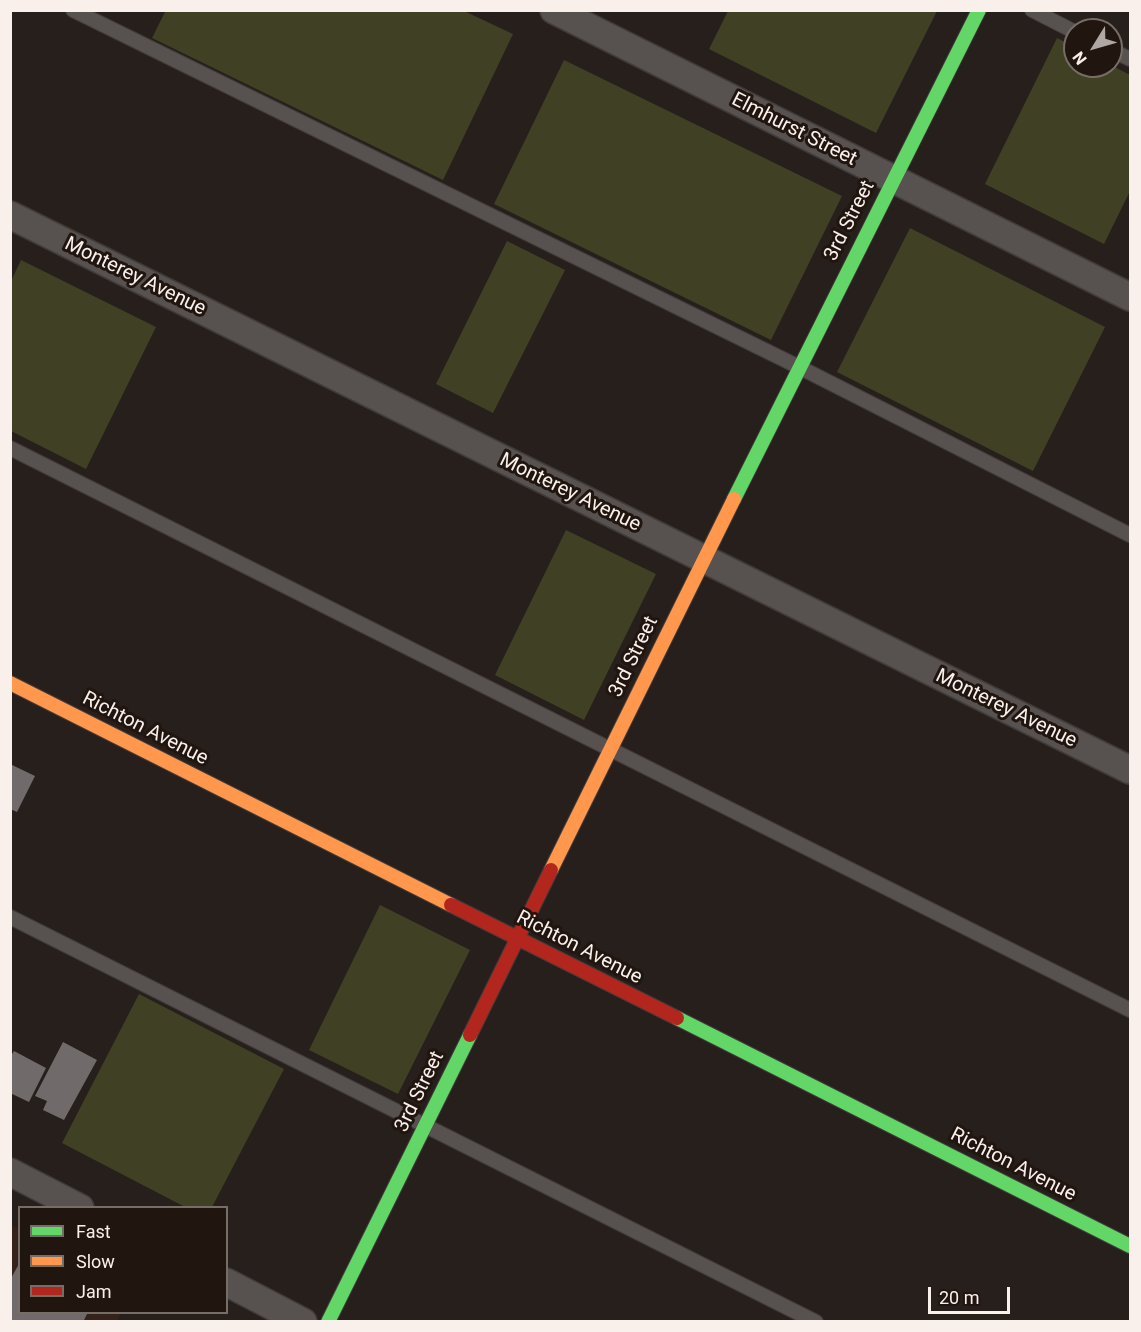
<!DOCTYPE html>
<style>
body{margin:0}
#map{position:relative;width:1141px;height:1332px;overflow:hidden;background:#261f1c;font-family:Roboto,sans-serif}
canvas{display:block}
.frame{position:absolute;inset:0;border:12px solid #f9f0ec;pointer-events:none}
.legend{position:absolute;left:18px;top:1206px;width:210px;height:108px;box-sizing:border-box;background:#21150f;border:2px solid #776d67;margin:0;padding:8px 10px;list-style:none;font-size:18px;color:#f9f0ec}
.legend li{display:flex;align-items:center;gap:12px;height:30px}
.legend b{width:30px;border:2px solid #776d67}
.north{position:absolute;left:1063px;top:18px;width:60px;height:60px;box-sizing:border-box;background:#21150f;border:2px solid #776d67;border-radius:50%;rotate:233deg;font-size:16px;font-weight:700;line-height:24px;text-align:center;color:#f9f0ec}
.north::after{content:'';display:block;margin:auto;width:21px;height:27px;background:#afa7a3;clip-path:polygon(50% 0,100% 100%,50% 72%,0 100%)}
.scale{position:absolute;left:928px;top:1287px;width:82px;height:27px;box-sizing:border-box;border:3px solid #f9f0ec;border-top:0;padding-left:8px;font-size:18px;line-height:21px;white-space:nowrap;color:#f9f0ec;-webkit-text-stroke:4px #21150f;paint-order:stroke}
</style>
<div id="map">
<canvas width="1141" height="1332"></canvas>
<div class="frame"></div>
<ul class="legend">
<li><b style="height:8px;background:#63d668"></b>Fast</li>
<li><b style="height:8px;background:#ff974d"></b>Slow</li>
<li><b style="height:8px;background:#b3261e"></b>Jam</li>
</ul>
<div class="north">N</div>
<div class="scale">20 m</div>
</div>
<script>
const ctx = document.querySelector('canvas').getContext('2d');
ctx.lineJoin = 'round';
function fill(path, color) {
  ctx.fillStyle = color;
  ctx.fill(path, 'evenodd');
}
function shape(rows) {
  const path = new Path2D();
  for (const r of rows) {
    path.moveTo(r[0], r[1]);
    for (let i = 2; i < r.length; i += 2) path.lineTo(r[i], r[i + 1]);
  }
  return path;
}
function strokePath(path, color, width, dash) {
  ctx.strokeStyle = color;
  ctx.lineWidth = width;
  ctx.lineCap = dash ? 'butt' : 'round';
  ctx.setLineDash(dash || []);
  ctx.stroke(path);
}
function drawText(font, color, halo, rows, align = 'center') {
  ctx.font = font + ' Roboto,sans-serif';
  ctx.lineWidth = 6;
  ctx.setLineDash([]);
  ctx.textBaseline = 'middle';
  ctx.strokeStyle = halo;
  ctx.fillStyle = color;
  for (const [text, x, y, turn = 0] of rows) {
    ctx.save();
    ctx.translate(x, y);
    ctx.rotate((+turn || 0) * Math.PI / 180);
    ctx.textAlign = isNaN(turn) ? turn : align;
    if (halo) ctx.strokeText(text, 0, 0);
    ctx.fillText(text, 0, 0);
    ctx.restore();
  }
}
const built = shape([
 [10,1224,19,1229,20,1312,121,1313,117,1321,11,1321]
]);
const green = shape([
 [166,10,464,11,513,34,443,180,152,38],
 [728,11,728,10,937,11,876,133,709,49],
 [1057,38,1075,47,1075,66,1111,65,1130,75,1130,191,1104,244,985,184],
 [564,60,842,196,771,340,494,204],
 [910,228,1105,327,1033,471,837,372],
 [507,241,565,270,493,413,436,384],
 [21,260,156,327,86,469,11,431,11,281],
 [566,530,656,574,584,720,495,675],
 [380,905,470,950,398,1094,309,1050],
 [139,994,284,1069,212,1207,185,1207,62,1143]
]);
const building = shape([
 [10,764,35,776,17,812,10,809],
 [63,1042,97,1060,64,1120,43,1110,47,1101,35,1096],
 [14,1051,46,1068,29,1102,10,1093,10,1057],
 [20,1262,20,1312,88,1312,83,1322,10,1322,10,1280]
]);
const lane = shape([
 [73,10,799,367,1130,535],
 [1032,10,1075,32],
 [1111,50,1130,59],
 [10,448,1130,1010],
 [10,917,816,1322]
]);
const street = shape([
 [554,10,1130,297],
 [10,215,1130,770],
 [10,1172,80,1208],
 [226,1282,303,1322]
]);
const fast = shape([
 [734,499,979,10],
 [677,1018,1130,1246],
 [328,1322,470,1035]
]);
const slow = shape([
 [10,683,451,905],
 [551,870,734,499]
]);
const jam = shape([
 [451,905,677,1018],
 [470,1035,551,870]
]);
const streetNames = [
 ["Elmhurst Street",794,130,27],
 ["3rd Street",850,221,-63],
 ["Monterey Avenue",135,277,26],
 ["Monterey Avenue",570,493,26],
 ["3rd Street",634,657,-64],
 ["Monterey Avenue",1006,709,26],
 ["Richton Avenue",145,729,27],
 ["Richton Avenue",579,948,27],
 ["3rd Street",420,1092,-64],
 ["Richton Avenue",1013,1165,27]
];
fill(built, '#34221b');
fill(green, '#404025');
fill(building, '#706a6a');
strokePath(lane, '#413b39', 16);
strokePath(street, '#413b39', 30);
strokePath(fast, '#413b39', 16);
strokePath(slow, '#413b39', 16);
strokePath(jam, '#413b39', 16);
strokePath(lane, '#575250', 14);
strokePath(street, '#575250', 27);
strokePath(fast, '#63d668', 14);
strokePath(slow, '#ff974d', 14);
strokePath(jam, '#b3261e', 14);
drawText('20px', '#f9f0ec', '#21150f', streetNames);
</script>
